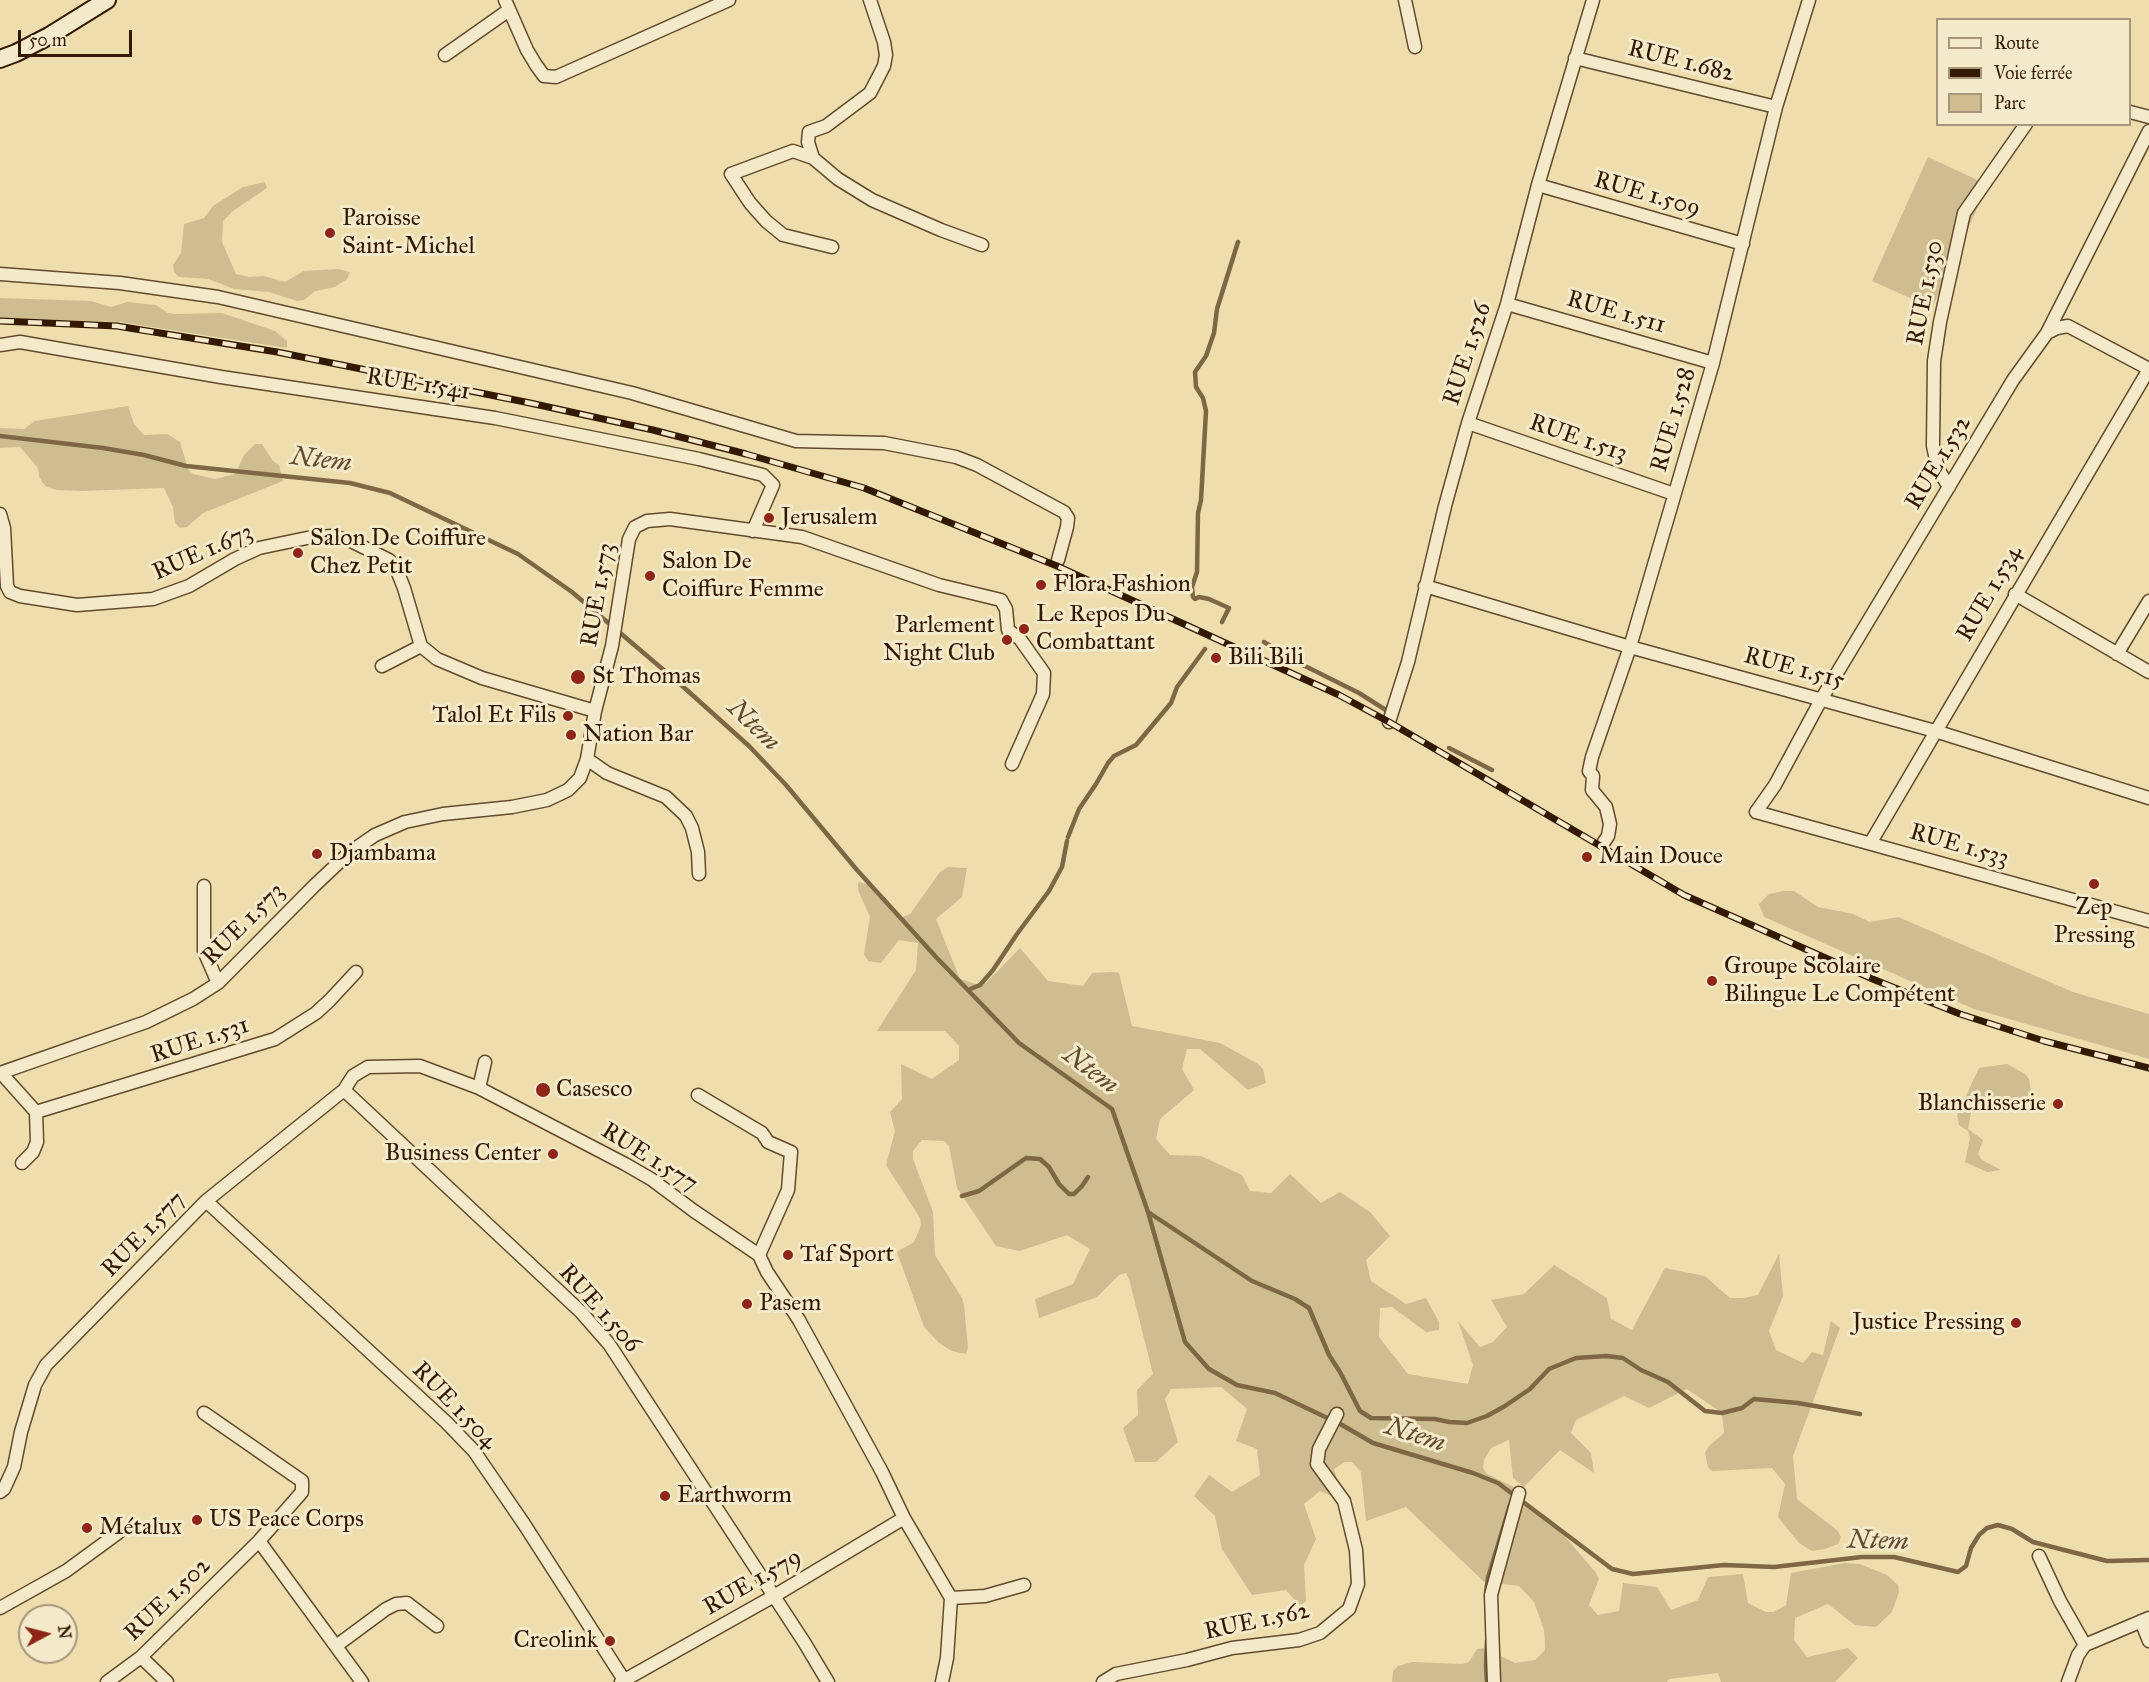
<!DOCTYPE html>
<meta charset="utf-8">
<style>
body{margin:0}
#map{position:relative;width:2149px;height:1682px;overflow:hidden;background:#eedead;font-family:"IM FELL Great Primer",serif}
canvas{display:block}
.legend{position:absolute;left:1936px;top:18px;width:195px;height:108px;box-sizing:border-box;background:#f4eaca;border:2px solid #a7967a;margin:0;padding:8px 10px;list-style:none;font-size:18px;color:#331901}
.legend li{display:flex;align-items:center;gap:12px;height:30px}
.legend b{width:30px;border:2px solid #a7967a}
.north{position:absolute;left:18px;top:1604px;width:60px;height:60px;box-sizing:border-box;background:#f4eaca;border:2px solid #a7967a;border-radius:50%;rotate:83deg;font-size:16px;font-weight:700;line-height:24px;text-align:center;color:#331901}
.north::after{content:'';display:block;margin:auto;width:21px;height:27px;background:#8f2418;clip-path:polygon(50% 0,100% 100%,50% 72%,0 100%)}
.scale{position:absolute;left:18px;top:30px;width:114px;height:27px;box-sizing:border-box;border:3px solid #331901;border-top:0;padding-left:8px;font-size:18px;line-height:21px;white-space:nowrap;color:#331901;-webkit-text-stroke:4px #f4eaca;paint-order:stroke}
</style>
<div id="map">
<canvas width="2149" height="1682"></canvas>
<ul class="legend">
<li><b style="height:8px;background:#f4eaca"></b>Route</li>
<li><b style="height:8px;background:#331901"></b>Voie ferrée</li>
<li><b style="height:16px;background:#cebd90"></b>Parc</li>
</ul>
<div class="north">N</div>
<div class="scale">50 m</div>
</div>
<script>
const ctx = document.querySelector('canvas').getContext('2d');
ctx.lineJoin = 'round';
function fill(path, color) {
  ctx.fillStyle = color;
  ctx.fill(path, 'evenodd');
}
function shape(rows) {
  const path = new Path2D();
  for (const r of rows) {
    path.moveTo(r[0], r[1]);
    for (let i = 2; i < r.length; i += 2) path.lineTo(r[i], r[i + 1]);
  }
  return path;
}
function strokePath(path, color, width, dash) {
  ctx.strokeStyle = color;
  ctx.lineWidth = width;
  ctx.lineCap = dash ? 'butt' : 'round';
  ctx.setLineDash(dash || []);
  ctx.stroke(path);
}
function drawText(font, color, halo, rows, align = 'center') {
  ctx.font = font + ' "IM FELL Great Primer",serif';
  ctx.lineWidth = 6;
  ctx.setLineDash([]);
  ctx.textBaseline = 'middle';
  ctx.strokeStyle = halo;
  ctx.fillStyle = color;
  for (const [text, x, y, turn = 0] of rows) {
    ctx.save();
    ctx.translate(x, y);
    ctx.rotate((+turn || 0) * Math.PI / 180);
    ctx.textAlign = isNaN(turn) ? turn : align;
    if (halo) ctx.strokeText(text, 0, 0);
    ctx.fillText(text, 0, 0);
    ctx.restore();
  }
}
const green = shape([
 [1928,157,1988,185,1932,308,1872,281],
 [265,182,267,188,233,211,223,221,222,242,236,274,249,277,264,276,285,282,304,271,338,269,350,272,347,279,335,287,315,291,304,300,297,301,269,292,234,289,208,279,179,277,174,272,173,265,181,253,184,224,204,218,213,206,243,187],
 [0,298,91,301,111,307,127,302,156,305,168,313,175,314,222,313,275,331,287,341,287,348,120,322,0,318],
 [128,406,134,424,144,435,167,434,180,442,188,469,193,474,215,479,235,474,244,455,255,444,262,444,273,461,279,465,283,481,203,513,187,527,180,528,175,523,173,507,164,488,82,491,57,490,47,487,42,482,39,476,38,468,20,447,0,448,0,428,24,429,35,421],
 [948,867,967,868,962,897,936,919,960,979,979,985,986,983,1020,948,1048,981,1083,986,1092,973,1112,972,1119,973,1132,1026,1220,1043,1258,1064,1263,1069,1266,1083,1248,1090,1200,1049,1187,1049,1182,1069,1194,1090,1160,1119,1156,1139,1170,1155,1201,1156,1242,1175,1250,1191,1271,1193,1290,1174,1321,1203,1340,1192,1370,1212,1390,1236,1366,1260,1371,1281,1406,1304,1426,1298,1439,1322,1439,1330,1426,1332,1392,1307,1380,1308,1379,1337,1408,1374,1468,1384,1473,1365,1458,1321,1480,1347,1493,1342,1507,1327,1491,1300,1524,1294,1554,1265,1607,1298,1611,1319,1632,1330,1665,1268,1705,1276,1730,1298,1744,1298,1758,1295,1779,1254,1783,1296,1769,1331,1776,1350,1803,1363,1812,1352,1823,1355,1831,1321,1840,1328,1793,1456,1797,1499,1838,1531,1841,1537,1838,1544,1825,1549,1812,1551,1799,1543,1778,1517,1785,1484,1772,1468,1712,1471,1708,1467,1705,1453,1708,1447,1724,1433,1722,1413,1687,1389,1649,1408,1624,1396,1576,1420,1571,1433,1591,1453,1594,1473,1560,1450,1524,1487,1513,1478,1509,1440,1491,1448,1484,1460,1483,1468,1487,1474,1516,1488,1528,1508,1545,1515,1551,1520,1596,1573,1599,1579,1589,1605,1598,1615,1619,1611,1623,1583,1657,1587,1671,1610,1698,1600,1708,1577,1743,1574,1748,1603,1766,1612,1774,1612,1786,1605,1791,1573,1845,1563,1860,1564,1887,1575,1898,1585,1899,1592,1892,1612,1876,1627,1855,1625,1828,1604,1795,1618,1794,1640,1807,1657,1848,1648,1858,1658,1835,1682,1721,1682,1718,1673,1669,1679,1667,1682,1392,1682,1393,1671,1398,1666,1412,1662,1462,1664,1469,1662,1477,1649,1484,1648,1515,1663,1535,1660,1545,1650,1545,1643,1544,1630,1534,1602,1519,1586,1484,1582,1406,1507,1366,1521,1361,1472,1352,1462,1345,1462,1334,1469,1344,1501,1320,1491,1304,1504,1316,1539,1304,1565,1306,1601,1300,1606,1286,1590,1252,1595,1222,1549,1215,1516,1194,1496,1209,1475,1232,1492,1260,1475,1257,1449,1236,1441,1247,1409,1221,1387,1171,1389,1165,1399,1178,1442,1156,1462,1135,1462,1123,1428,1138,1415,1137,1390,1153,1374,1129,1279,1126,1273,1119,1275,1097,1297,1039,1318,1035,1299,1073,1284,1090,1249,1067,1235,1020,1251,996,1246,957,1188,949,1146,944,1141,922,1140,913,1151,913,1159,933,1212,935,1255,962,1298,964,1305,968,1348,966,1354,952,1351,939,1343,924,1327,897,1252,914,1242,921,1225,920,1218,886,1165,895,1131,890,1112,902,1099,901,1064,932,1079,959,1060,959,1046,945,1031,877,1031,916,970,918,943,899,940,881,963,868,961,864,954,870,917,858,890,858,882,871,885,891,908,903,917,910,914,940,872],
 [1784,891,1794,891,1818,907,1853,914,1870,922,1898,917,2073,992,2149,1014,2149,1059,1974,1009,1764,917,1759,904,1769,894],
 [2007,1064,2025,1074,2029,1079,2031,1091,2026,1112,2016,1112,1996,1097,1982,1097,1972,1108,1968,1129,1983,1140,1978,1154,1982,1160,2001,1170,1987,1172,1965,1162,1970,1138,1968,1131,1959,1125,1957,1115,1979,1068]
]);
const stream = shape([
 [0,436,103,448,144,455,186,466,350,483,390,493,518,554,572,592,679,683,749,746,786,785,857,870,936,957,1019,1043,1112,1109,1148,1212,1185,1342,1209,1369,1237,1385,1275,1393,1342,1425,1373,1443,1473,1473,1498,1483,1612,1569,1633,1574,1724,1565,1774,1567,1862,1557,1894,1557,1958,1572,1966,1566,1971,1548,1979,1535,1987,1528,1998,1525,2012,1529,2033,1542,2107,1561,2149,1560],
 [1222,622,1229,608,1209,599,1199,597,1195,599,1193,597,1192,587,1197,572,1198,513,1201,500,1206,411,1203,398,1196,387,1195,372,1206,356,1214,333,1217,309,1238,242],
 [1264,642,1297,662,1359,693,1389,712],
 [1449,748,1492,770],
 [1068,837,1079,809,1096,784,1108,763,1114,756,1136,745,1171,703,1177,687,1205,649],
 [968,990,980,985,993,970,1017,934,1049,891,1062,867,1067,841],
 [962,1196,979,1191,1026,1158,1040,1159,1049,1167,1059,1184,1069,1194,1074,1194,1082,1186,1088,1177],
 [1148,1212,1252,1281,1295,1299,1309,1308,1329,1355,1340,1372,1360,1411,1371,1418,1435,1419,1449,1422,1467,1423,1487,1416,1505,1406,1530,1389,1549,1369,1576,1358,1606,1356,1623,1358,1641,1370,1668,1382,1705,1411,1722,1413,1742,1408,1754,1399,1798,1403,1860,1414],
 [1486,1592,1488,1578,1510,1505],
 [1487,1640,1486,1665,1487,1682]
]);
const minor = shape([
 [505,0,527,50,536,65,544,76,556,77,729,0],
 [1405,0,1415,47],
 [445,55,509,10],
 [1575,58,1776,107],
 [2130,112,2149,117],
 [2149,131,2047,333,2013,380,1822,698,1775,785,1756,812,2149,921],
 [813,158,808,142,809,132,826,126,870,93,884,66,886,55,884,42,870,0],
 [1538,185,1743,244],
 [832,247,783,235,766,221,750,203,731,174,793,151,813,158,838,179,872,200,941,230,982,245],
 [0,274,120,283,218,297,632,393,796,441,884,443,956,457,977,465,1064,512,1068,518,1067,527,1058,560],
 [1507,304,1713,363],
 [2047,333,2057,328,2068,326,2149,369],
 [0,345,20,342,221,377,495,418,699,459,763,475,773,485,753,531],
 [1468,423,1674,494],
 [1949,487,1938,469,1933,446,1934,361,1940,322,1964,213,2026,124],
 [0,514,4,528,7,586,10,592,20,596,77,605,153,599,189,586,235,559,259,548,307,538,331,536,349,540,389,560,396,568,404,588,421,646,437,659,482,678,595,711],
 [1425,586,1630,647,1935,731,2149,798],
 [2015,594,2149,672],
 [2117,654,2149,601],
 [382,666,421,646],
 [1389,722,1408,662,1445,506,1468,423,1507,304,1538,185,1593,0],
 [587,759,607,773,666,797,686,816,692,828,698,852,699,874],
 [1604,842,1608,836,1610,824,1606,807,1592,790,1593,776,1589,771,1592,757,1630,647,1713,363,1776,107,1809,0],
 [1871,842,2149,369],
 [204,886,204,951,218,983],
 [0,1073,146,1022,193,999,218,983,315,885,349,853,375,835,405,822,443,814,512,807,547,800,568,790,580,778,587,759,595,711,612,646,629,539,635,527,647,521,670,519,802,537,939,585,1001,600,1006,609,1008,630,1020,639,1044,673,1043,694,1012,764],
 [1,1073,36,1112,37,1142,33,1152,22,1163],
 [479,1088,485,1062],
 [344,1090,581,1312,609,1344,804,1642,828,1682],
 [698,1095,762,1133,768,1142,791,1152,788,1190,759,1255],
 [36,1112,275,1039,316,1013,330,1000,356,972],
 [206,1201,446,1422,474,1451,524,1524,624,1680],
 [204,1413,302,1481,302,1492,259,1541],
 [0,1492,4,1489,14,1467,21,1432,35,1385,46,1365,206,1201,344,1090,353,1076,368,1067,420,1066,479,1088,625,1164,651,1179,694,1211,759,1255,767,1272,799,1320,882,1472,904,1518,951,1598,947,1658,942,1682],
 [2039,1556,2060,1601,2085,1645],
 [951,1598,985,1596,1024,1585],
 [0,1608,66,1571,118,1533],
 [2141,1621,2149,1641],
 [336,1646,386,1609,396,1604,407,1603,437,1626],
 [141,1657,167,1682],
 [107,1682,141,1657,259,1541,362,1682],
 [621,1682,774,1596,904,1518],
 [1103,1682,1116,1674,1187,1660,1232,1648,1299,1640,1320,1633,1349,1609,1358,1584,1356,1550,1344,1501,1317,1464,1319,1449,1337,1414],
 [1494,1682,1491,1595,1519,1493],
 [2068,1682,2078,1655,2085,1645,2149,1618]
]);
const secondary = shape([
 [0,59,16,53,49,36,107,0]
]);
const rail = shape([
 [0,321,117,326,277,352,530,403,653,430,746,454,864,488,1057,566,1339,695,1389,722,1684,895,1875,980,1960,1014,2044,1041,2149,1068]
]);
const markers = [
 [330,233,6,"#8f2418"],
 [769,518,6,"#8f2418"],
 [298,553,6,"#8f2418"],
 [650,576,6,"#8f2418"],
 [1041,585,6,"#8f2418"],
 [1024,629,6,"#8f2418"],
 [1007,640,6,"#8f2418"],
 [1216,658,6,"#8f2418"],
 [578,677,8,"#8f2418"],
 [568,716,6,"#8f2418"],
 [571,735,6,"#8f2418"],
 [317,854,6,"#8f2418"],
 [1587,857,6,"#8f2418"],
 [2094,884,6,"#8f2418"],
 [1712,981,6,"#8f2418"],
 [543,1090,8,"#8f2418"],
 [2058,1104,6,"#8f2418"],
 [553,1154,6,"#8f2418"],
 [788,1255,6,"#8f2418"],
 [747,1304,6,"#8f2418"],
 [2016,1323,6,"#8f2418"],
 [665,1496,6,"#8f2418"],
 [197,1520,6,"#8f2418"],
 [87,1528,6,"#8f2418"],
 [610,1641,6,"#8f2418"]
];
const streetNames = [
 ["RUE 1.682",1681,62,14],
 ["RUE 1.509",1647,195,16],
 ["RUE 1.530",1926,293,-79],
 ["RUE 1.511",1616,313,16],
 ["RUE 1.526",1468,354,-72],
 ["RUE 1.541",418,385,9],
 ["RUE 1.528",1674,420,-74],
 ["RUE 1.513",1578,439,19],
 ["RUE 1.532",1939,463,-59],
 ["RUE 1.673",203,553,-24],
 ["RUE 1.534",1990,594,-60],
 ["RUE 1.573",599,595,-80],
 ["RUE 1.515",1794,669,15],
 ["RUE 1.533",1959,846,16],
 ["RUE 1.573",244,925,-45],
 ["RUE 1.531",200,1041,-18],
 ["RUE 1.577",649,1158,32],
 ["RUE 1.577",144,1235,-46],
 ["RUE 1.506",599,1309,48],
 ["RUE 1.504",454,1406,46],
 ["RUE 1.579",753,1583,-30],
 ["RUE 1.502",168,1600,-44],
 ["RUE 1.562",1257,1622,-12]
];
const poiNames = [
 ["Paroisse",342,219],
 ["Saint-Michel",342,247],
 ["Jerusalem",781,518],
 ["Salon De Coiffure",310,539],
 ["Chez Petit",310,567],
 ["Salon De",662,562],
 ["Coiffure Femme",662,590],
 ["Flora Fashion",1053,585],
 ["Le Repos Du",1036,615],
 ["Combattant",1036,643],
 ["Parlement",995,626,"right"],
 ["Night Club",995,654,"right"],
 ["Bili Bili",1228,658],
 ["St Thomas",592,677],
 ["Talol Et Fils",556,716,"right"],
 ["Nation Bar",583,735],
 ["Djambama",329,854],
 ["Main Douce",1599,857],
 ["Zep",2094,908,"center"],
 ["Pressing",2094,936,"center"],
 ["Groupe Scolaire",1724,967],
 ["Bilingue Le Compétent",1724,995],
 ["Casesco",556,1090],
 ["Blanchisserie",2046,1104,"right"],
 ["Business Center",541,1154,"right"],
 ["Taf Sport",800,1255],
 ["Pasem",759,1304],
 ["Justice Pressing",2004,1323,"right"],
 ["Earthworm",677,1496],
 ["US Peace Corps",209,1520],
 ["Métalux",99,1528],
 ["Creolink",598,1641,"right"]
];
const waterNames = [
 ["Ntem",321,461,7],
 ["Ntem",753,726,44],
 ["Ntem",1090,1071,37],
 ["Ntem",1415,1436,18],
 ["Ntem",1878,1542,2]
];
fill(green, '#cebd90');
strokePath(stream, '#7d6745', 4.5);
strokePath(minor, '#624a2c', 15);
strokePath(secondary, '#331901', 20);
strokePath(minor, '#f4eaca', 12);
strokePath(secondary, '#f4eaca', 16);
strokePath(rail, '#331901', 7);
strokePath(rail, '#f4eaca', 4.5, [14]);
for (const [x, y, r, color] of markers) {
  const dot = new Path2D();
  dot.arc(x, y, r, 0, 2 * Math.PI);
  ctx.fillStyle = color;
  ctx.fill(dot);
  strokePath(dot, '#f4eaca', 2);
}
drawText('24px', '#331901', '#f4eaca', streetNames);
drawText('24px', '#331901', '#f4eaca', poiNames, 'left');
drawText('italic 26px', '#644d2f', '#f4eaca', waterNames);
</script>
